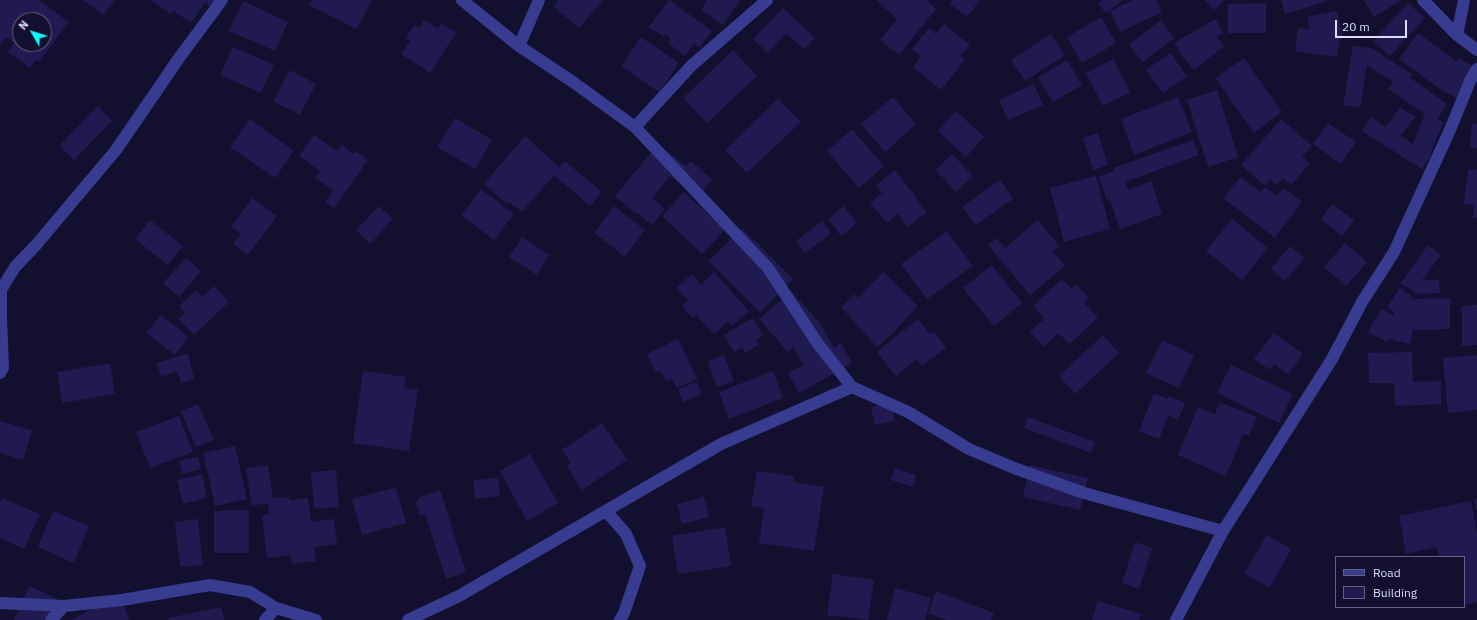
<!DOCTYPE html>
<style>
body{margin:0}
#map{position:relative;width:1477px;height:620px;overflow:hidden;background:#12102e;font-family:"IBM Plex Sans",sans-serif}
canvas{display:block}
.legend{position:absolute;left:1335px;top:556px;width:130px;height:52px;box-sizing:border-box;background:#12102e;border:1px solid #646282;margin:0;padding:5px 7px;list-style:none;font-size:12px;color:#deddff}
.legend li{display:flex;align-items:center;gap:8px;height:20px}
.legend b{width:20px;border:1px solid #646282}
.north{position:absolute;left:12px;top:12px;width:40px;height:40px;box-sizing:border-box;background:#12102e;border:1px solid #646282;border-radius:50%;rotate:309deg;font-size:11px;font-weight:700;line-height:16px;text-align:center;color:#deddff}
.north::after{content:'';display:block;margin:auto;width:14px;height:18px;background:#09fdff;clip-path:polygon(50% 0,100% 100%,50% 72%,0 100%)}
.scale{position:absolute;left:1335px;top:20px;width:72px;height:18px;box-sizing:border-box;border:2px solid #deddff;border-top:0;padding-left:5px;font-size:12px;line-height:14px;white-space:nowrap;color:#deddff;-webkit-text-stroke:3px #12102e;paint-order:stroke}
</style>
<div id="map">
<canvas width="1477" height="620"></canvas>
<ul class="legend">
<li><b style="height:5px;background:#383c91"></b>Road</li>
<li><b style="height:11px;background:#201a51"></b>Building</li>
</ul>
<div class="north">N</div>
<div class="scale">20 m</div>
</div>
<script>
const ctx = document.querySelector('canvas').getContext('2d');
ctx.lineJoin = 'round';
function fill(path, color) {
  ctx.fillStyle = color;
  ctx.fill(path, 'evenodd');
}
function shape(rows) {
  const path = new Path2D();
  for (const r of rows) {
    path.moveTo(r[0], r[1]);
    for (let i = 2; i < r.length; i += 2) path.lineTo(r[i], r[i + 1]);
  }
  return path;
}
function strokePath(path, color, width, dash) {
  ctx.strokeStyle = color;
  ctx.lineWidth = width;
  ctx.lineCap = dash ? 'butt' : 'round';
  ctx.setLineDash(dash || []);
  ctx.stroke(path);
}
const building = shape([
 [0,0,39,0,69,22,39,62,36,59,30,68,8,52,14,43,6,37,0,45],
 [20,20,44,20,44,44,20,44],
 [83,0,115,0,103,15],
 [151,0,216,0,211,7,205,3,191,23,174,11,171,14],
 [312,0,372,0,357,29,309,5],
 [559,0,603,0,579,28,553,6],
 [669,0,712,31,700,47,694,44,685,56,668,43,671,39,666,34,664,37,649,27],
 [706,0,740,0,723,25,701,10,707,1],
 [876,0,929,0,928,2,936,9,899,55,880,40,897,19],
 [952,0,980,0,967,17,950,4],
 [1103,0,1123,0,1106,13,1098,4],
 [1133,0,1156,0,1162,12,1120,32,1110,11],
 [1205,0,1225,0,1214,10],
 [1281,0,1331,0,1285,14],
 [1363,0,1401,0,1374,17],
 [243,1,288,22,275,51,229,31],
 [1266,3,1266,33,1228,33,1228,4],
 [1408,3,1425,18,1390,56,1373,41],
 [783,8,815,38,804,49,786,33,768,53,753,39],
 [1337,11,1342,36,1340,36,1337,57,1295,51,1298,28,1310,30,1307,17],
 [1101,17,1116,43,1082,63,1067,37],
 [1215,19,1224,33,1217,37,1224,46,1194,70,1183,57,1174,43],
 [424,20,438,29,441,23,456,33,430,73,401,54,410,41,406,38,414,25,419,28],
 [1161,20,1174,38,1143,62,1129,45],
 [944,24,970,45,960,56,965,60,941,90,913,67,921,56,912,49,929,28,936,34],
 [1418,33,1457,62,1459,58,1474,67,1456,98,1440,89,1399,59],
 [1051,34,1065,55,1025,81,1011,60],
 [641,37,679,63,659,92,621,66],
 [1353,46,1371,48,1412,74,1409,77,1447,104,1437,119,1443,122,1430,155,1431,155,1422,169,1362,131,1371,117,1386,127,1400,107,1415,117,1400,136,1413,144,1425,114,1388,89,1393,82,1367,65,1360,108,1343,105],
 [233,47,274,65,261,93,220,75],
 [733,50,757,76,707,123,683,98],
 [1171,53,1187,76,1163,93,1146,70],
 [1244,58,1282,112,1254,133,1215,78],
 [1113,59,1130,92,1103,106,1086,73],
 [1067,60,1082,85,1053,102,1038,77],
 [290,70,316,84,300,115,273,101],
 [1034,84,1043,105,1008,120,999,100],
 [1217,90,1238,157,1208,167,1187,100],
 [893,97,916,124,885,152,861,124],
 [1178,97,1192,132,1134,155,1121,119],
 [778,99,801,122,747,173,725,150],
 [98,106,112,121,74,160,59,146],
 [956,111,984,137,966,157,938,131],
 [455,118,492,140,475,169,437,147],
 [250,119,294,151,275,178,230,147],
 [1281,119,1312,146,1302,157,1310,163,1291,185,1283,178,1277,185,1270,179,1264,185,1241,165],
 [1328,123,1356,142,1341,164,1313,144],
 [1472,123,1477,124,1477,148,1470,148],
 [852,129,884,166,859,188,827,151],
 [1098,133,1108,165,1093,170,1083,138],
 [314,135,337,151,342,145,354,154,356,151,368,160,334,208,325,202,333,190,315,177,320,171,299,156],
 [525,136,559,167,565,161,602,192,590,206,554,175,522,212,509,202,507,204,484,184],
 [1193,140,1199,155,1125,182,1128,190,1151,181,1162,214,1120,229,1110,200,1107,201,1099,177,1114,171,1113,168],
 [658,144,686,166,691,161,712,179,701,193,684,179,680,184,670,176,652,198,665,209,652,225,637,213,636,214,615,196],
 [952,154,973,176,956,192,936,170],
 [1468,169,1477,170,1477,218,1473,218,1475,205,1464,204],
 [895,170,917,198,916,199,927,212,908,227,898,214,887,223,870,203,882,193,876,185],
 [1096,176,1110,229,1064,242,1050,188],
 [1240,177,1261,192,1265,187,1277,196,1284,188,1302,202,1275,238,1223,198],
 [1000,180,1013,199,975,225,962,207],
 [481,189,514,214,494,240,461,215],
 [684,192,709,215,715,209,731,223,702,254,662,216],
 [252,198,277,216,248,255,233,244,241,234,231,227],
 [1332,204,1354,220,1342,236,1321,219],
 [379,206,393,219,370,244,356,230],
 [614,206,645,230,625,257,594,233],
 [844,206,857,223,841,236,828,219],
 [1232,219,1268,248,1242,280,1206,251],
 [150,220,183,246,168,265,135,239],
 [1038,220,1059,246,1053,251,1065,266,1030,295,988,245,997,238,1005,248],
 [822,221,831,233,805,253,796,241],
 [742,228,793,279,760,312,709,261],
 [947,231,973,266,927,299,901,264],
 [522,237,549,255,537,275,509,257],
 [1345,243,1367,262,1346,286,1324,267],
 [1428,245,1441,255,1422,280,1439,280,1440,293,1414,294,1414,292,1401,283],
 [1290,246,1304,258,1285,281,1271,269],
 [186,258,201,271,179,297,163,283],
 [992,265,1022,303,994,326,963,288],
 [714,272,749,311,732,326,728,321,714,334,696,315,693,318,682,306,688,300,676,288,692,274,701,285],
 [883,272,918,306,891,335,877,347,841,307,855,294,858,298],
 [1062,279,1071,288,1076,284,1089,298,1084,303,1098,317,1070,344,1058,333,1044,347,1030,332,1045,318,1033,306],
 [214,286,229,302,194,335,178,319,185,313,179,306,196,290,202,297],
 [1400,288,1413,297,1411,300,1413,300,1413,299,1450,298,1450,329,1413,330,1410,344,1388,339,1387,342,1368,332,1381,309,1393,315,1394,312,1387,307],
 [791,291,819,322,834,347,841,343,852,363,799,393,788,373,803,365,793,347,788,352,759,319],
 [1477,305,1477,345,1462,346,1462,306],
 [161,315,189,337,175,355,146,333],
 [753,318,763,335,756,340,759,345,745,353,742,347,734,352,724,335],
 [918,319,930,334,934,332,946,348,922,366,917,359,896,376,877,352],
 [1274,333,1303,354,1288,374,1274,364,1270,370,1254,359],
 [1103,335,1119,353,1075,394,1059,376],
 [678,339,697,379,677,388,672,378,666,381,660,370,656,372,647,354],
 [1162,340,1194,355,1179,388,1146,373],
 [1412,352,1413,382,1441,381,1441,404,1395,406,1394,383,1369,383,1368,353],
 [188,353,194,379,181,383,177,371,161,377,157,363],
 [724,355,734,381,717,387,708,361],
 [1477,355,1477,410,1448,413,1443,358],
 [110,363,115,394,62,403,57,372],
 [1231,365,1293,394,1279,423,1217,393],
 [363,371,406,377,404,388,418,390,409,451,353,443],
 [773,371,783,398,729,419,719,392],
 [697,382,702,394,683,402,678,389],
 [1154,393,1168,399,1169,396,1185,403,1178,420,1168,415,1159,439,1139,431],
 [891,402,895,421,875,425,871,407],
 [1219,402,1257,417,1249,436,1243,434,1226,476,1178,455,1198,407,1215,414],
 [198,404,214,440,196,447,181,411],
 [179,416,193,452,150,468,136,432],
 [1028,417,1095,442,1091,453,1024,428],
 [0,421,32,430,23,460,0,453],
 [602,423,627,460,582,490,567,466,571,463,562,450],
 [235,446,247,499,215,506,203,453],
 [530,454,558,503,527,521,500,471],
 [198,457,201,469,182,474,179,461],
 [268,465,273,498,289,497,290,500,308,498,311,522,334,519,337,544,314,547,316,561,292,564,291,555,267,558,262,515,269,514,268,503,252,506,246,468],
 [1030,465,1088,478,1080,510,1023,497],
 [895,468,916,475,913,487,891,480],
 [336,470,339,507,314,509,311,472],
 [757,471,794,476,793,482,824,487,814,551,759,543,764,508,751,506],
 [202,474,207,498,183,504,177,480],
 [498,478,500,496,475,499,473,480],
 [396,487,406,523,362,535,352,499],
 [440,490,466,572,446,579,425,514,420,516,415,502,418,501,418,498],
 [704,497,709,517,682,524,677,504],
 [2,498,40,514,24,549,0,538,0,502],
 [1477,499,1477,510,1476,510,1474,500],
 [1471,501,1477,532,1477,602,1464,605,1464,557,1439,557,1437,547,1406,554,1399,516],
 [249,510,249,553,214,553,214,511],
 [53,511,89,526,74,563,38,547],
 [198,519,203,565,180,567,175,522],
 [725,527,731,566,678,574,672,536],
 [1267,535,1291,549,1270,588,1244,574],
 [1135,542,1152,548,1139,589,1122,583],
 [833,574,874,580,868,620,827,615],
 [29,586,57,599,47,620,14,620],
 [895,588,931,598,925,620,887,620],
 [936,591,994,613,991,620,947,620,928,613],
 [121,597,129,620,72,620,98,605],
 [1098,601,1141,614,1139,620,1092,620],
 [221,607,224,620,169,620,168,618]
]);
const minor = shape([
 [462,0,519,46,573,82,635,127,768,268,818,344,852,387,908,412,969,449,1014,468,1084,493,1223,531],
 [1423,0,1457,35,1477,50],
 [1457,35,1464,0],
 [519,46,539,0],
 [635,127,691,66,767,0],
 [0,373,3,368,1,317,1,290,15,267,36,245,116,150,179,58,222,0],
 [606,511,626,534,640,566,624,613,620,620],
 [0,603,64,606,122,600,210,585,250,592,276,608,316,620],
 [51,620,64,606],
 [265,620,276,608],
 [408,620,459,596,721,444,852,387],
 [1176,620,1223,531,1332,359,1362,302,1394,252,1450,130,1470,81,1477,69]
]);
fill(building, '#201a51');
strokePath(minor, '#383c91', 12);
</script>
